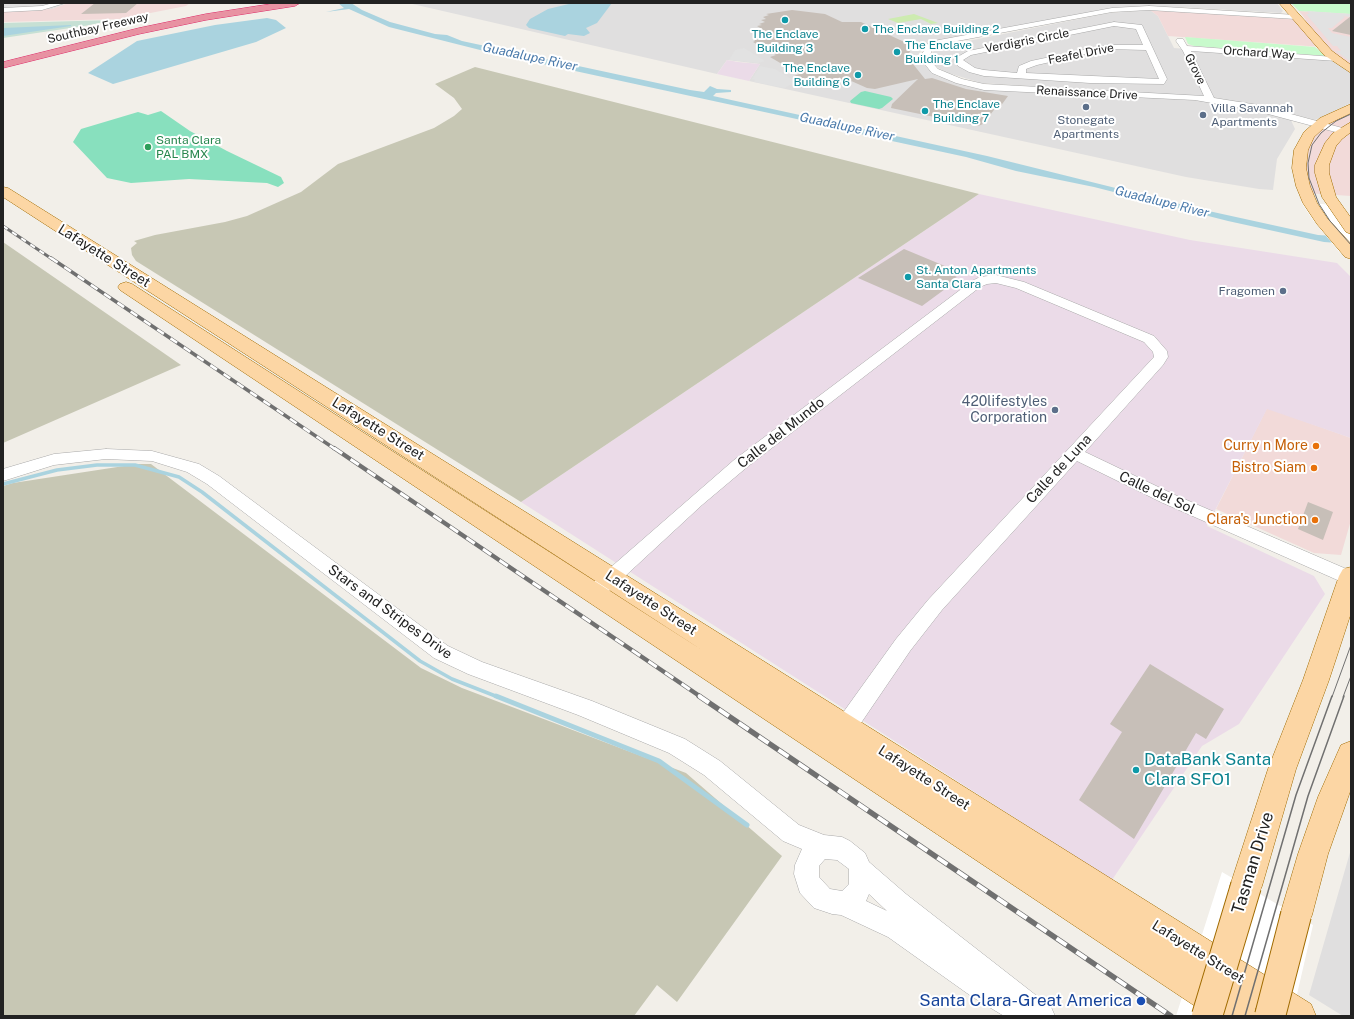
<!DOCTYPE html>
<style>
body{margin:0}
#map{position:relative;width:1354px;height:1019px;overflow:hidden;background:#f2efe9;font-family:"Public Sans",sans-serif}
canvas{display:block}
.frame{position:absolute;inset:0;border:4px solid #222;pointer-events:none}
</style>
<div id="map">
<canvas width="1354" height="1019"></canvas>
<div class="frame"></div>
</div>
<script>
const ctx = document.querySelector('canvas').getContext('2d');
ctx.lineJoin = 'round';
function fill(path, color) {
  ctx.fillStyle = color;
  ctx.fill(path, 'evenodd');
}
function shape(rows) {
  const path = new Path2D();
  for (const r of rows) {
    path.moveTo(r[0], r[1]);
    for (let i = 2; i < r.length; i += 2) path.lineTo(r[i], r[i + 1]);
  }
  return path;
}
function strokePath(path, color, width, dash) {
  ctx.strokeStyle = color;
  ctx.lineWidth = width;
  ctx.lineCap = dash ? 'butt' : 'round';
  ctx.setLineDash(dash || []);
  ctx.stroke(path);
}
function drawText(font, color, halo, rows, align = 'center') {
  ctx.font = font + ' "Public Sans",sans-serif';
  ctx.lineWidth = 4;
  ctx.setLineDash([]);
  ctx.textBaseline = 'middle';
  ctx.strokeStyle = halo;
  ctx.fillStyle = color;
  for (const [text, x, y, turn = 0] of rows) {
    ctx.save();
    ctx.translate(x, y);
    ctx.rotate((+turn || 0) * Math.PI / 180);
    ctx.textAlign = isNaN(turn) ? turn : align;
    if (halo) ctx.strokeText(text, 0, 0);
    ctx.fillText(text, 0, 0);
    ctx.restore();
  }
}
const residential = shape([
 [3,3,68,3,52,9,3,11],
 [408,3,1277,3,1283,11,1281,13,1176,7,1129,7,937,42,923,48,918,55,919,60,937,76,990,88,1208,101,1290,118,1295,129,1277,159,1273,190,1259,189,1186,177,749,81,760,64,727,60,717,74],
 [1150,10,1158,16,1174,48,1330,60,1351,72,1351,103,1315,120,1265,107,1216,98,981,83,945,72,934,65,931,59,931,54,935,50,953,44,1109,13],
 [1351,849,1351,1016,1343,1016,1309,995]
]);
const commercial = shape([
 [68,3,190,3,186,6,120,19,3,22,3,11,52,9],
 [1150,10,1306,20,1299,11,1351,14,1351,70,1322,47,1168,36,1158,16],
 [1351,108,1351,196,1306,193,1306,138],
 [1267,408,1351,438,1351,520,1341,555,1314,553,1216,509]
]);
const industrial = shape([
 [727,60,738,62,760,64,749,81,717,74],
 [979,194,1190,240,1337,263,1351,277,1351,438,1267,409,1207,526,1314,576,1325,594,1239,724,1202,746,1112,880,521,502]
]);
const construction = shape([
 [475,67,979,194,521,502,136,261,132,255,131,248,137,243,134,241,155,235,225,222,247,216,301,192,338,164,434,128,454,116,462,109,454,98,435,84],
 [3,242,181,365,3,443],
 [137,464,151,464,421,668,462,688,686,773,782,856,677,1002,657,985,634,1016,3,1016,3,486,13,483]
]);
const grass = shape([
 [914,14,938,23,931,24,921,19,898,23,888,19]
]);
const wetland = shape([
 [115,20,84,26,3,38,3,23]
]);
const park = shape([
 [1291,3,1351,3,1351,14,1299,11],
 [1185,37,1315,47,1325,56,1194,46,1188,44]
]);
const pitch = shape([
 [865,91,891,97,893,99,882,108,879,109,851,103,850,101,861,92],
 [161,111,190,131,227,151,281,177,284,183,278,187,267,183,189,179,131,183,107,178,73,142,81,129,138,112,148,115]
]);
const parking = shape([
 [1307,11,1351,14,1351,17,1342,16,1345,17,1332,28,1328,28,1332,33,1351,37,1351,51,1349,51,1351,51,1351,62,1336,51,1341,51,1337,46,1333,46,1306,14,1309,14],
 [744,48,765,61,758,63,729,60,735,50],
 [760,66,775,69,798,83,790,85,785,88,754,82,755,80,752,79]
]);
const water = shape([
 [338,3,351,3,362,10,390,22,435,34,447,35,462,41,690,90,704,92,710,86,717,89,731,90,731,92,716,93,713,96,987,156,1204,210,1318,235,1351,237,1351,244,1324,242,1228,221,1094,187,1016,171,966,157,864,135,852,131,492,53,389,27,349,9,326,12,344,8],
 [573,3,612,3,597,23,586,28,590,33,584,36,568,34,565,36,529,28,526,25,530,19,548,9],
 [267,18,276,20,286,28,256,42,113,84,88,73,137,41,215,25],
 [71,25,71,26,3,36,3,28]
]);
const pier = shape([
 [1301,202,1343,206,1351,218,1351,255,1341,254,1313,220],
 [1222,872,1313,925,1292,1016,1176,1016]
]);
const streamFar1 = shape([
 [3,484,57,470,97,465,135,465,179,477,202,492,420,661,452,679,498,697]
]);
const stream = shape([
 [496,696,659,761,747,825]
]);
const building = shape([
 [95,3,138,3,126,13,81,14],
 [792,10,825,14,842,22,861,22,913,46,908,55,909,59,925,79,932,78,966,89,1008,96,1000,107,997,106,983,124,978,126,891,108,892,104,918,79,875,89,867,88,849,80,812,87,794,76,799,74,770,57,776,55,753,42,755,41,754,39,773,36,757,26,762,25,759,24,765,22,761,20,766,19,763,17,769,15,766,14],
 [1351,16,1351,35,1332,31],
 [904,249,952,269,951,271,953,272,951,274,957,277,953,279,956,281,922,306,858,278],
 [1308,502,1333,512,1323,540,1298,529],
 [1150,664,1224,709,1206,739,1196,733,1134,839,1079,800,1122,732,1110,724]
]);
const minor = shape([
 [53,3,65,3,42,10,3,12,3,8,42,6,53,3],
 [1149,6,1296,15,1300,17,1296,19,1149,10,1112,12,941,44,934,47,928,58,938,69,962,79,984,84,1204,96,1183,51,1176,41,1177,39,1183,39,1187,46,1334,57,1337,57,1337,61,1191,51,1214,98,1258,105,1346,129,1348,131,1343,134,1257,111,1195,100,984,90,956,83,932,73,920,58,928,43,939,40,1112,8,1149,6],
 [1114,22,1142,25,1167,79,1164,84,1090,83,984,76,969,72,958,66,954,59,968,51,1114,22],
 [1114,26,1136,29,1143,45,1107,45,1031,61,1019,66,1017,73,984,70,975,68,963,60,971,55,1114,26],
 [1107,49,1146,50,1159,79,1026,73,1026,69,1037,65,1107,49],
 [996,275,1024,282,1154,336,1167,351,1168,357,1163,365,1085,452,1175,495,1351,571,1351,586,1163,503,1077,461,942,610,910,651,848,742,840,745,832,742,829,735,832,728,896,639,928,600,1154,357,1153,352,1144,342,1016,288,996,283,987,284,980,287,746,468,702,505,609,591,602,593,595,591,593,586,595,581,734,460,972,281,980,277,996,275],
 [106,449,152,451,199,464,219,476,448,646,482,662,592,701,685,739,720,761,799,825,824,835,842,837,850,841,865,853,869,862,906,894,1051,1007,1055,1016,1004,1016,971,996,888,937,841,915,832,914,814,908,800,893,794,874,795,865,802,849,783,841,704,775,669,753,578,715,468,674,434,658,207,484,187,472,152,461,106,459,54,465,3,481,3,469,54,454,106,449],
 [825,859,837,860,849,869,849,884,842,891,830,889,819,877,819,866,825,859],
 [869,894,887,911,866,901,869,894]
]);
const major = shape([
 [1279,3,1289,3,1332,51,1351,65,1351,73,1324,55,1279,3],
 [1351,104,1351,113,1328,124,1314,137,1308,150,1306,168,1310,186,1317,203,1327,218,1351,244,1351,259,1345,257,1317,224,1303,203,1296,186,1292,168,1294,150,1304,132,1320,118,1351,104],
 [1351,122,1351,132,1342,139,1336,146,1329,165,1329,173,1336,197,1351,218,1351,234,1346,232,1322,197,1315,173,1315,165,1325,143,1333,133,1351,122],
 [3,187,8,188,1311,1004,1316,1016,1268,1016,1255,1008,1258,1016,1210,1016,120,290,118,287,120,284,126,282,132,284,705,652,3,197,3,187],
 [1351,567,1351,613,1329,680,1296,769,1262,886,1257,897,1246,902,1235,897,1230,886,1268,769,1303,680,1339,576,1343,569,1351,567],
 [1351,741,1351,789,1328,854,1312,915,1307,926,1296,931,1285,926,1280,915,1298,854,1318,797,1341,745,1351,741]
]);
const highway = shape([
 [277,3,300,3,295,6,206,20,139,34,3,68,3,62,139,28,206,14,277,3]
]);
const tramFar1 = shape([
 [1351,114,1336,121,1321,133,1312,145,1308,163,1309,178,1319,204,1330,221,1351,245],
 [1332,697,1351,645],
 [1343,697,1351,676]
]);
const tram = shape([
 [1232,1016,1296,795,1332,696],
 [1245,1016,1308,796,1344,696]
]);
const railFar3 = shape([
 [3,226,52,259]
]);
const railFar2 = shape([
 [51,258,335,449]
]);
const railFar1 = shape([
 [334,448,701,697]
]);
const rail = shape([
 [699,696,1171,1016]
]);
const majorBridge = shape([
 [1207,1016,1246,886],
 [1270,1016,1296,915]
]);
const markers = [
 [785,20,4,"#0f9aa8"],
 [865,29,4,"#0f9aa8"],
 [897,52,4,"#0f9aa8"],
 [858,75,4,"#0f9aa8"],
 [1086,107,4,"#5c6f8a"],
 [925,111,4,"#0f9aa8"],
 [1203,115,4,"#5c6f8a"],
 [148,147,4,"#2e9e5b"],
 [908,277,4,"#0f9aa8"],
 [1283,291,4,"#5c6f8a"],
 [1055,410,4,"#5c6f8a"],
 [1316,446,4,"#e8710a"],
 [1314,468,4,"#e8710a"],
 [1315,520,4,"#e8710a"],
 [1136,770,4,"#0f9aa8"],
 [1141,1001,5,"#1a4fb4"]
];
const farStreetnames = [
 ["Southbay Freeway",98,28,-13],
 ["Verdigris Circle",1027,41,-11],
 ["Orchard Way",1259,53,4],
 ["Feafel Drive",1081,54,-11],
 ["Grove",1195,69,64],
 ["Renaissance Drive",1087,93,3]
];
const farCulturenames = [
 ["The Enclave Building 2",873,29],
 ["The Enclave",785,34,"center"],
 ["Building 3",785,48,"center"],
 ["The Enclave",905,45],
 ["Building 1",905,59],
 ["The Enclave",850,68,"right"],
 ["Building 6",850,82,"right"],
 ["The Enclave",933,104],
 ["Building 7",933,118],
 ["St. Anton Apartments",916,270],
 ["Santa Clara",916,284]
];
const farServicenames = [
 ["Villa Savannah",1211,108],
 ["Apartments",1211,122],
 ["Stonegate",1086,120,"center"],
 ["Apartments",1086,134,"center"],
 ["Fragomen",1275,291,"right"]
];
const farLeisurenames = [
 ["Santa Clara",156,140],
 ["PAL BMX",156,154]
];
const farWaternames = [
 ["Guadalupe River",530,57,12],
 ["Guadalupe River",847,127,12],
 ["Guadalupe River",1162,202,14]
];
const streetNames = [
 ["Lafayette Street",104,256,32],
 ["Lafayette Street",378,429,32],
 ["Calle del Mundo",781,433,-38],
 ["Calle de Luna",1059,469,-47],
 ["Calle del Sol",1157,493,25],
 ["Lafayette Street",651,603,33],
 ["Stars and Stripes Drive",390,612,36],
 ["Lafayette Street",924,778,33],
 ["Lafayette Street",1198,952,32]
];
const serviceNames = [
 ["420lifestyles",1047,402],
 ["Corporation",1047,418]
];
const foodNames = [
 ["Curry n More",1308,446],
 ["Bistro Siam",1306,468],
 ["Clara's Junction",1307,520]
];
const nearCulturenames = [
 ["DataBank Santa",1144,760],
 ["Clara SFO1",1144,780]
];
const nearStreetnames = [
 ["Tasman Drive",1253,863,-73]
];
const nearTransitnames = [
 ["Santa Clara-Great America",1132,1001]
];
fill(residential, '#e0dfdf');
fill(commercial, '#f2dad9');
fill(industrial, '#ebdbe8');
fill(construction, '#c7c7b4');
fill(grass, '#cdebb0');
fill(wetland, '#c6e0d4');
fill(park, '#c8facc');
fill(pitch, '#88e0be');
fill(parking, '#e2e2e2');
fill(water, '#aad3df');
fill(pier, '#fff');
strokePath(streamFar1, '#aad3df', 3.5);
strokePath(stream, '#aad3df', 5);
fill(building, '#c7bfb8');
strokePath(minor, '#a9a9a9', 1);
strokePath(major, '#a06b00', 1);
strokePath(highway, '#dc2a67', 1);
fill(minor, '#fff');
fill(major, '#fcd6a4');
fill(highway, '#e892a2');
strokePath(tramFar1, '#707070', 1);
strokePath(tram, '#707070', 1.5);
strokePath(railFar3, '#707070', 3);
strokePath(railFar2, '#707070', 3.5);
strokePath(railFar1, '#707070', 4.5);
strokePath(rail, '#707070', 5.5);
strokePath(railFar3, '#fff', 2, [5.5]);
strokePath(railFar2, '#fff', 2.5, [8]);
strokePath(railFar1, '#fff', 3, [10]);
strokePath(rail, '#fff', 4, [12]);
strokePath(majorBridge, '#a06b00', 32, []);
strokePath(majorBridge, '#fcd6a4', 30);
for (const [x, y, r, color] of markers) {
  const dot = new Path2D();
  dot.arc(x, y, r, 0, 2 * Math.PI);
  ctx.fillStyle = color;
  ctx.fill(dot);
  strokePath(dot, '#fff', 1.5);
}
drawText('12px', '#222', '#fff', farStreetnames);
drawText('12px', '#0d838f', '#fff', farCulturenames, 'left');
drawText('12px', '#4e5e75', '#fff', farServicenames, 'left');
drawText('12px', '#27864d', '#fff', farLeisurenames, 'left');
drawText('italic 13px', '#4a7aab', '#fff', farWaternames);
drawText('14px', '#222', '#fff', streetNames);
drawText('14px', '#4e5e75', '#fff', serviceNames, 'right');
drawText('14px', '#c56008', '#fff', foodNames, 'right');
drawText('17px', '#0d838f', '#fff', nearCulturenames, 'left');
drawText('17px', '#222', '#fff', nearStreetnames);
drawText('17px', '#164399', '#fff', nearTransitnames, 'right');
</script>
